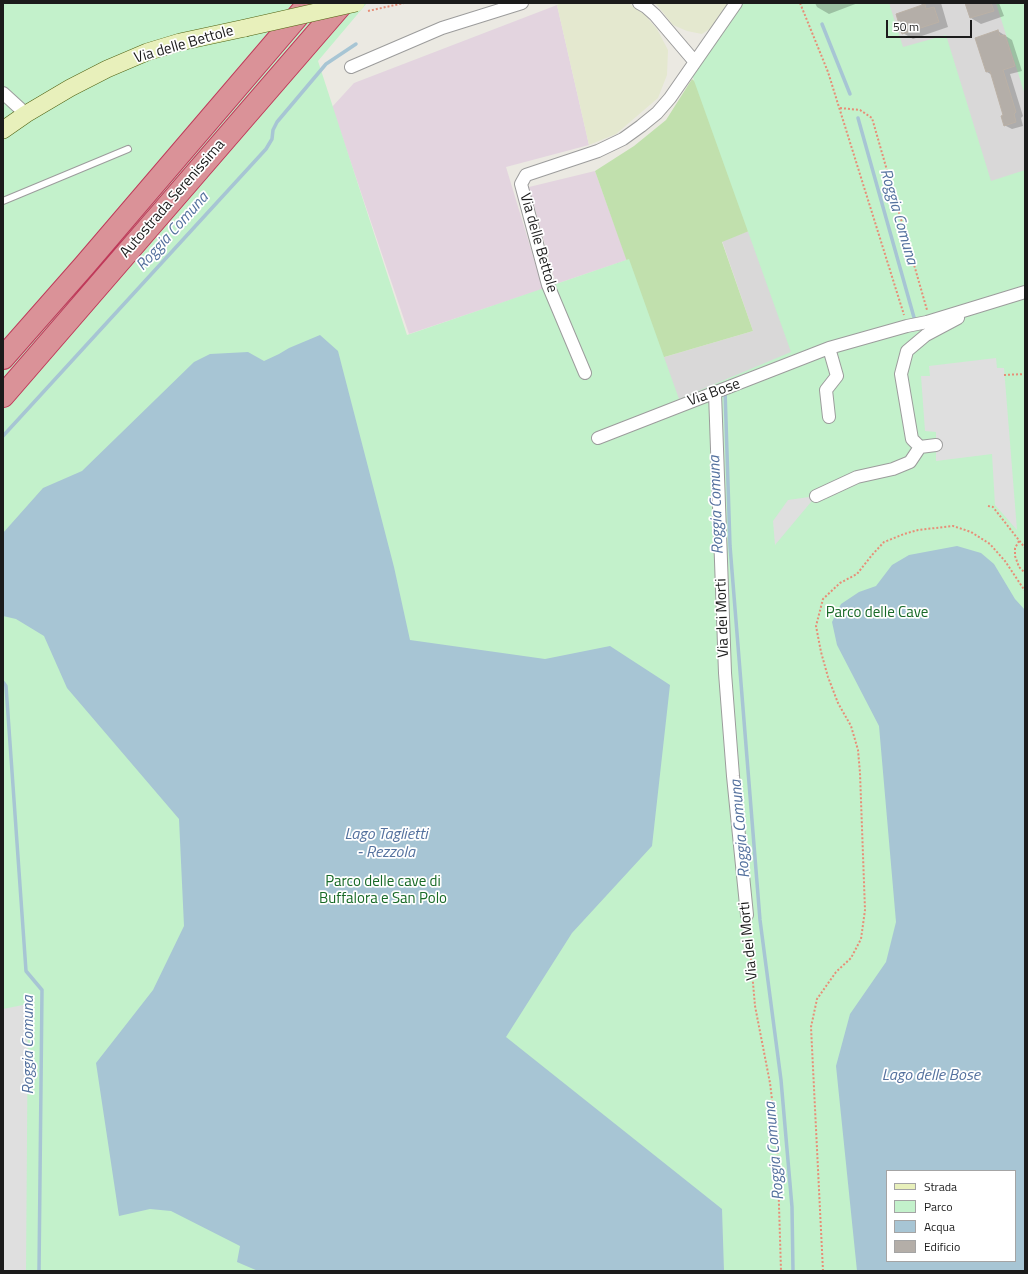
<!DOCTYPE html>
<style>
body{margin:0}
#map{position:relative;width:1028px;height:1274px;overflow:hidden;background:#ebe9e2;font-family:"Titillium Web",sans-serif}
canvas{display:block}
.frame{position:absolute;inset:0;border:4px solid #1b1b1b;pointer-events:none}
.legend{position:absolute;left:886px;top:1170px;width:130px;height:92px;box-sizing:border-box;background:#fff;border:1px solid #a4a4a4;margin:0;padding:5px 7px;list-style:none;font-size:12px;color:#1b1b1b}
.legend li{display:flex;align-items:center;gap:8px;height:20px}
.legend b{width:20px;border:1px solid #a4a4a4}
.scale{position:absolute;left:886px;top:20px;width:86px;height:18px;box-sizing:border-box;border:2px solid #1b1b1b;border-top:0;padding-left:5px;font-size:12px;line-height:14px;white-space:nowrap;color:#1b1b1b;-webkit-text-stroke:3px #fff;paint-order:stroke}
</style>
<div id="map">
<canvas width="1028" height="1274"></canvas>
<div class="frame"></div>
<ul class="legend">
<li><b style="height:5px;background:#e8f0bb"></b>Strada</li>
<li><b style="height:11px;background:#c3f1cb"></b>Parco</li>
<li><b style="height:11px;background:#a7c5d4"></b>Acqua</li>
<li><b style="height:11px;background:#b4aea8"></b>Edificio</li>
</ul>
<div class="scale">50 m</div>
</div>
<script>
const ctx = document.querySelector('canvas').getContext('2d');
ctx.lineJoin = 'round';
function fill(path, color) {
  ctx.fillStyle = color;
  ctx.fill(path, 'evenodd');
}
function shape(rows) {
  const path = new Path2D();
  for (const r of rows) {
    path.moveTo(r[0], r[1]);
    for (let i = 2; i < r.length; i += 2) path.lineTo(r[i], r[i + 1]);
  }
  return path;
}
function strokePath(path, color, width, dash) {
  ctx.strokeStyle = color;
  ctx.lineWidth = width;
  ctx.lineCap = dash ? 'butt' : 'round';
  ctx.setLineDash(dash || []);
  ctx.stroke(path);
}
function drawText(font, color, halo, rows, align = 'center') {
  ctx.font = font + ' "Titillium Web",sans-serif';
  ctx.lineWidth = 3.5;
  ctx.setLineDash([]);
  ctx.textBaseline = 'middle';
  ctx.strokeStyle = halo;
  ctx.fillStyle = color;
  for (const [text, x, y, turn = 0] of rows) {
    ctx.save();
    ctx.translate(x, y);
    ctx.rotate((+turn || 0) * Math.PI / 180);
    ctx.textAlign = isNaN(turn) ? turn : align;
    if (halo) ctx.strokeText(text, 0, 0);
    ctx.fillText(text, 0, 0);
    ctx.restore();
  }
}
const residential = shape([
 [804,3,998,3,1025,87,1025,172,990,184],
 [754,229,795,352,677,402,661,358,753,331,722,241]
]);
const industrial = shape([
 [557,5,589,145,506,167,543,289,409,334,332,107,354,83],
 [595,171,627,260,556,284,529,187]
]);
const farmland = shape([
 [561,3,630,4,644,14,657,29,668,50,667,75,658,98,616,134,589,145,557,5],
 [653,3,729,3,714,26,702,34,687,31,673,25,657,5]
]);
const grass = shape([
 [692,79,708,93,754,229,722,242,753,331,661,358,595,171,634,146,666,120]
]);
const park = shape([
 [3,3,367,3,318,61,407,335,629,259,679,399,791,352,692,75,742,3,889,3,903,47,946,35,991,181,1025,170,1025,289,903,330,913,332,1025,297,1025,1271,3,1271],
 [887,1171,1015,1171,1015,1261,887,1261],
 [996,3,1025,3,1025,95]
]);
const parking = shape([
 [996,358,997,368,1004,368,1017,530,995,505,992,454,936,461,936,432,925,431,921,376,930,376,929,366],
 [816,496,775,545,773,521,788,500],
 [28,1004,26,1271,3,1271,3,1009]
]);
const water = shape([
 [320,335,338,351,394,567,410,640,545,659,610,646,670,685,652,846,572,933,506,1037,722,1209,724,1271,258,1271,237,1262,240,1246,171,1211,150,1209,119,1216,96,1063,153,990,184,926,179,819,67,688,44,636,16,619,3,616,3,533,43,488,82,471,194,362,210,354,248,352,264,361,279,354,289,348],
 [957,546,981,553,994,564,1015,599,1025,610,1025,1271,857,1271,836,1066,850,1014,886,962,896,922,879,726,837,645,832,622,841,604,859,592,876,586,892,565,909,555],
 [887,1171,1015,1171,1015,1261,887,1261]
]);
const shadow = shape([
 [815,3,858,3,829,14,817,7],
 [921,3,941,3,948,27,913,39,903,33,922,6],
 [966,3,999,3,1004,16,981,24,971,18],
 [998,31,1012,40,1022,71,1010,74,1023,116,1021,118,1023,126,1012,129,1004,125,1005,116,992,75,987,72]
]);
const stream = shape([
 [822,24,850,94],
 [858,118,915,321],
 [725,390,730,546,760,920,781,1080,792,1207,793,1271],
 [3,436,266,149,272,139,273,130,277,122,326,64,356,44],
 [3,682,6,686,26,971,42,990,39,1271]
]);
const building = shape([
 [965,3,991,3,994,11,970,18,965,3],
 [925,4,926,9,934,7,939,22,902,34,896,14,925,4],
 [998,30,1000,36,1005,35,1015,66,1003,70,1016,112,1014,114,1016,122,1004,126,1001,116,1003,115,990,71,986,72,975,38,998,30]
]);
const path = shape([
 [800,3,828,72,904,315],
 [368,11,404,3],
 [840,108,860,110,872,118,927,310],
 [1004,375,1025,374],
 [988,506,993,507,1025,548],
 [1019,541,1015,548,1015,556,1019,567,1025,573],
 [748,926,755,1006,770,1083,777,1141,781,1271],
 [823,1271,811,1027,817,999,836,972,851,958,861,939,865,910,860,773,858,750,851,726,838,703,828,677,821,652,816,626,823,599,840,583,857,574,872,555,884,542,904,534,918,530,953,526,971,532,990,544,1005,561,1025,591]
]);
const lane = shape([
 [3,201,128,149]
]);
const street = shape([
 [639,3,646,7,655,15,695,62],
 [351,67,442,28,522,3],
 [3,93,26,114],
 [585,373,548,285,521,184,526,175,598,151,623,139,641,126,657,113,670,98,736,3],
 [715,393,725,673,733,776,747,915],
 [829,417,826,390,837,376,829,348],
 [598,438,829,348,907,326,927,322,1025,292],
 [936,445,920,447,912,439,901,374,907,351,926,335,958,318],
 [816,496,857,477,893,469,910,462,920,447]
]);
const secondary = shape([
 [3,130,26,114,70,88,107,69,147,52,180,42,245,28]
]);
const highway = shape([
 [3,358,84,266,309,3],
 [3,396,343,3]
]);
const secondaryBridge = shape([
 [245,28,356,3]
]);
const streetNames = [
 ["Via delle Bettole",184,45,-16],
 ["Autostrada Serenissima",173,199,-49],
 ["Via delle Bettole",538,243,74],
 ["Via Bose",714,393,-20],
 ["Via dei Morti",723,618,-92],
 ["Via dei Morti",749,941,-96]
];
const parkNames = [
 ["Parco delle Cave",877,613],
 ["Parco delle cave di",383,882],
 ["Buffalora e San Polo",383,899]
];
const waterNames = [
 ["Roggia Comuna",898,217,74],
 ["Roggia Comuna",173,232,-48],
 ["Roggia Comuna",717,505,-92],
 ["Roggia Comuna",741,829,-95],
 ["Lago Taglietti",386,835],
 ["- Rezzola",386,853],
 ["Roggia Comuna",29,1045,-90],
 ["Lago delle Bose",931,1076],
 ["Roggia Comuna",775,1151,-95]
];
fill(residential, '#d9d8d8');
fill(industrial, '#e3d4df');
fill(farmland, '#e4e8cf');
fill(grass, '#c1e0ad');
fill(park, '#c3f1cb');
fill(parking, '#dfdfdf');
fill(water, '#a7c5d4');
fill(shadow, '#0003');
strokePath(stream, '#a7c5d4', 3.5);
fill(building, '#b4aea8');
strokePath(building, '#bbb1a6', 1);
strokePath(lane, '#9c9c9c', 8);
strokePath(street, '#9c9c9c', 14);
strokePath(secondary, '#516212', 18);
strokePath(highway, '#bf3959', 24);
strokePath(path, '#e78e77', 2, [2, 2]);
strokePath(lane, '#fff', 6);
strokePath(street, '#fff', 12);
strokePath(secondary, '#e8f0bb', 17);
strokePath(highway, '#da9298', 22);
strokePath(secondaryBridge, '#516212', 18, []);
strokePath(secondaryBridge, '#e8f0bb', 17);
drawText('15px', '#1b1b1b', '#fff', streetNames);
drawText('15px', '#186a27', '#fff', parkNames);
drawText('italic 16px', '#54719e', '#fff', waterNames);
</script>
